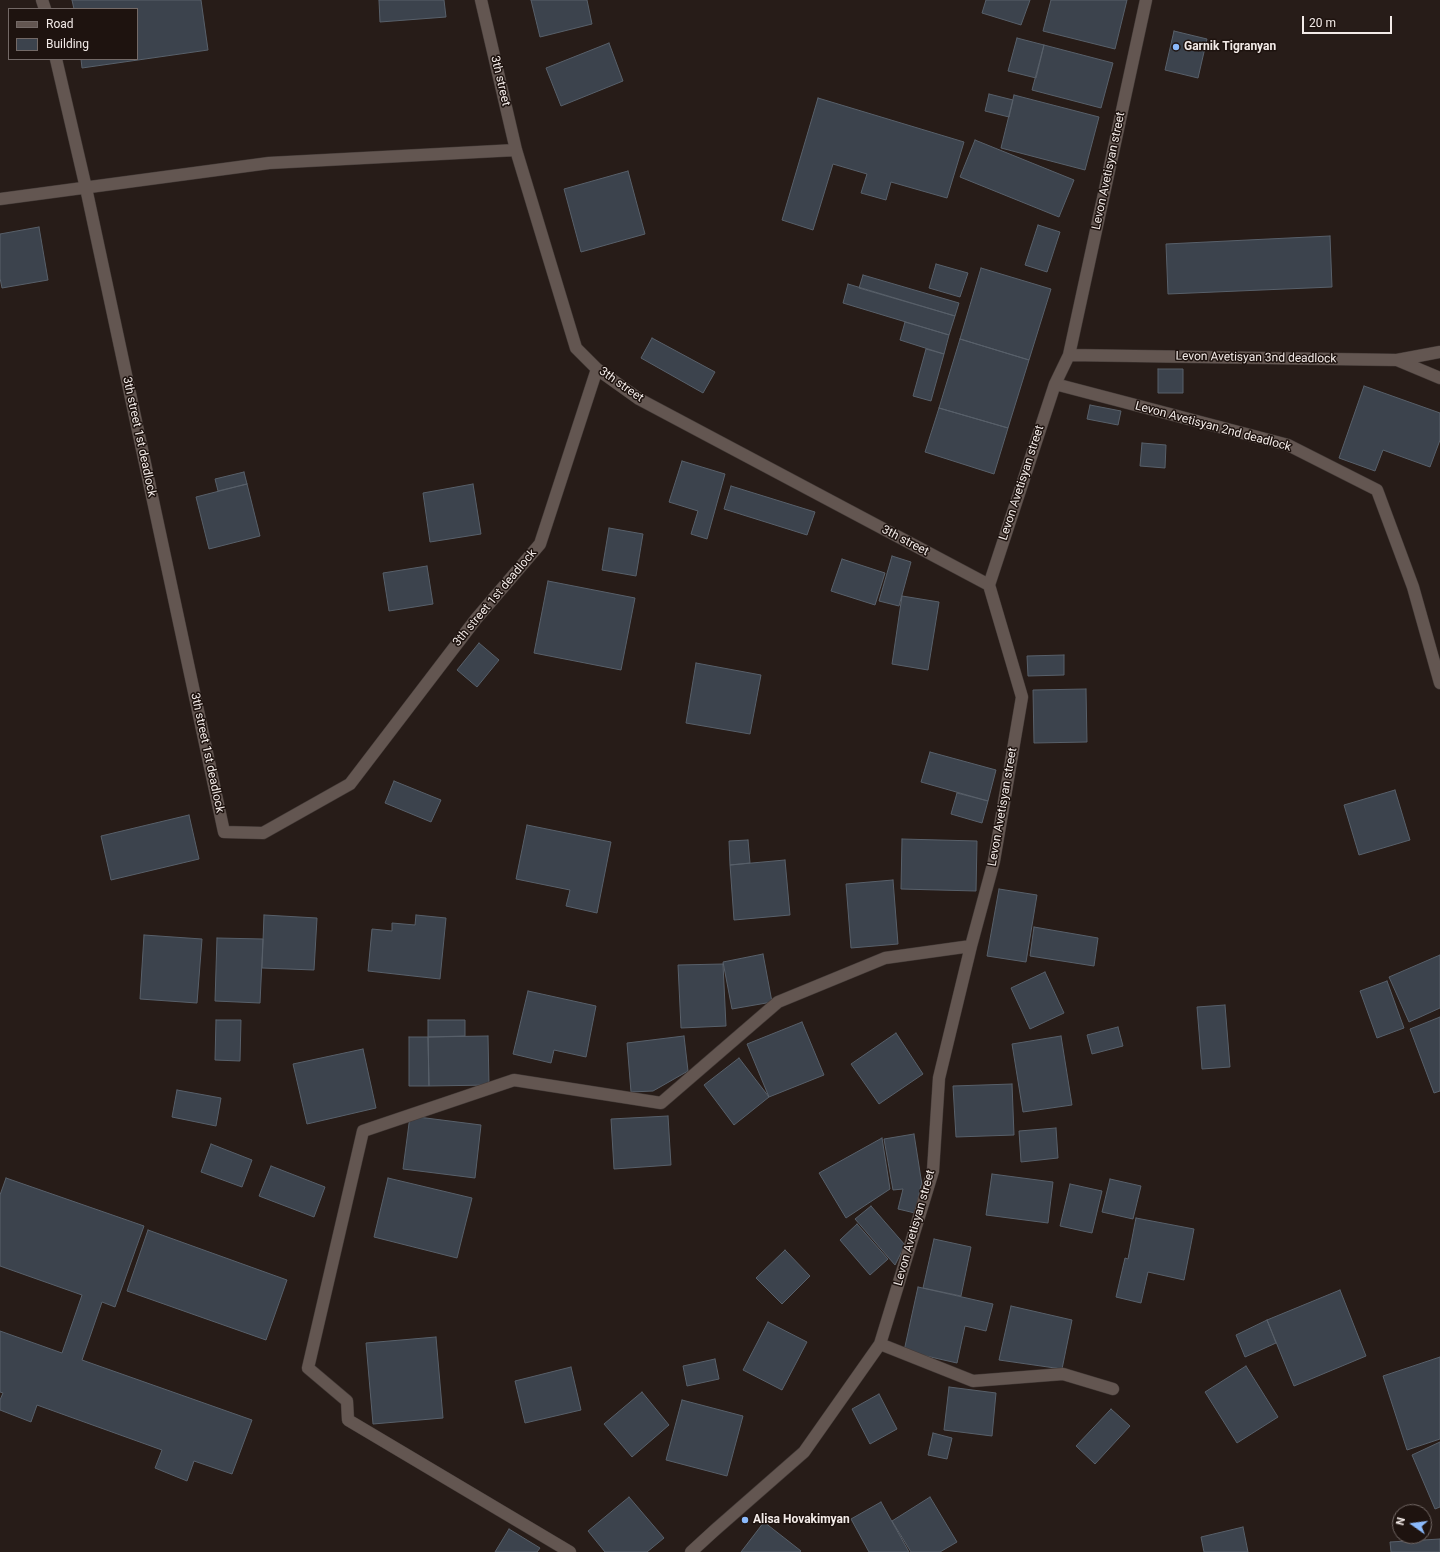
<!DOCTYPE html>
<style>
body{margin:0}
#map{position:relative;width:1440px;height:1552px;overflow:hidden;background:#271c18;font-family:Roboto,sans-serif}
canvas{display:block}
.legend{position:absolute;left:8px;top:8px;width:130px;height:52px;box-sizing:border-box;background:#1e130f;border:1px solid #736966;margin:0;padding:5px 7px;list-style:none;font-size:12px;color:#f3ebe8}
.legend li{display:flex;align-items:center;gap:8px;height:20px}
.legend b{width:20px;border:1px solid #736966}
.north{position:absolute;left:1392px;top:1504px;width:40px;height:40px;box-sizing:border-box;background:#1e130f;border:1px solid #736966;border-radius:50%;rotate:284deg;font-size:11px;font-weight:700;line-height:16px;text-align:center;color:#f3ebe8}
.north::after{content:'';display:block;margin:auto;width:14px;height:18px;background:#8bbafc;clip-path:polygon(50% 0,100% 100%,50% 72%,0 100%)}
.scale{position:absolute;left:1302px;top:16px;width:90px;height:18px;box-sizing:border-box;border:2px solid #f3ebe8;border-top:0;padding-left:5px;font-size:12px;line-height:14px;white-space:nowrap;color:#f3ebe8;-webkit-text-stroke:3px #1e130f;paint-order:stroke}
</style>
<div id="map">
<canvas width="1440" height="1552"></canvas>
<ul class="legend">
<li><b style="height:5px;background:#635651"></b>Road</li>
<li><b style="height:11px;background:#3c434d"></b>Building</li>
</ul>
<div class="north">N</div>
<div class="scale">20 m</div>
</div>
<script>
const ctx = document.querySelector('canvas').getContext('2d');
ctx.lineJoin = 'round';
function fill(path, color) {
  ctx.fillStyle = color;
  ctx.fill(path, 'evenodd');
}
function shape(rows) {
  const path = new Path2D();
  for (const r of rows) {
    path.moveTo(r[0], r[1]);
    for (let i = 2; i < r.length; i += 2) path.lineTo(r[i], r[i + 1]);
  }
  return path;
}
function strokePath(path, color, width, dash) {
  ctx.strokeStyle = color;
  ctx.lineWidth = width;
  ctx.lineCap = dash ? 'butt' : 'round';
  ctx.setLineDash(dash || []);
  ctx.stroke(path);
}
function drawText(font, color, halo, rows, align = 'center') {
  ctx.font = font + ' Roboto,sans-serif';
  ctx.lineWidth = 3;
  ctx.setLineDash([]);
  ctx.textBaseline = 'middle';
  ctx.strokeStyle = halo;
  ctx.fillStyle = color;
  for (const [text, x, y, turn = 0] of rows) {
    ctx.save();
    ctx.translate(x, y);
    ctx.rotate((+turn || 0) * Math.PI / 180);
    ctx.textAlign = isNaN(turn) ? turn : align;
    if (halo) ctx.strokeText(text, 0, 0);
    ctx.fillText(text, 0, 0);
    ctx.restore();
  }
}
const building = shape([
 [72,0,201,0,208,50,82,68,81,59,137,59,137,9,74,9,72,0],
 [379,0,444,0,446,17,380,22,379,0],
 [531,0,587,0,592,24,540,37,531,0],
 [986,0,1030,0,1021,25,982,13,986,0],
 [1051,0,1127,0,1115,49,1043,31,1051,0],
 [1174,31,1207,39,1198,78,1165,70,1174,31],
 [1017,38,1044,45,1036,78,1008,71,1017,38],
 [609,43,623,81,561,106,546,68,609,43],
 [1044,45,1113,63,1101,108,1032,90,1044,45],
 [989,94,1013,100,1009,117,985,111,989,94],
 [1014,95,1099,117,1085,170,1001,148,1014,95],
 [818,98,964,142,947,198,891,182,886,200,861,193,867,174,833,164,813,230,782,220,818,98],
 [975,140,1074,180,1059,217,960,177,975,140],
 [628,171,645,234,581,252,564,189,628,171],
 [1038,225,1060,232,1047,272,1025,265,1038,225],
 [39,227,48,280,2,288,0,278,0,234,39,227],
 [1330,236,1332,287,1168,294,1166,244,1330,236],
 [936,264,968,273,960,297,929,288,936,264],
 [981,268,1051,289,1029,360,960,339,981,268],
 [863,275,959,303,955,316,859,288,863,275],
 [848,284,955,316,949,335,843,303,848,284],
 [905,322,949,335,944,354,900,340,905,322],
 [652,338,715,372,703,393,641,358,652,338],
 [960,339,1029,360,1008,428,939,408,960,339],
 [926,349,944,354,931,401,913,396,926,349],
 [1158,369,1183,369,1183,393,1158,393,1158,369],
 [1364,386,1440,413,1440,440,1430,467,1383,450,1375,471,1339,458,1364,386],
 [1090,405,1121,411,1118,425,1087,419,1090,405],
 [939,408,1008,428,994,474,925,452,939,408],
 [1142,443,1166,445,1165,468,1140,466,1142,443],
 [682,461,725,474,707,539,691,534,698,511,669,502,682,461],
 [244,472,247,484,218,491,215,479,244,472],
 [247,484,260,536,209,549,196,497,247,484],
 [473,484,481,534,430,542,423,493,473,484],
 [731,486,815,512,807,535,724,509,731,486],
 [609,528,643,534,636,576,602,570,609,528],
 [892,556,911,562,899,606,879,601,892,556],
 [842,559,885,573,875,605,831,591,842,559],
 [427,566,433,604,389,611,383,573,427,566],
 [548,581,635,598,621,670,534,653,548,581],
 [902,596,939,602,928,670,892,664,902,596],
 [479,643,499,660,477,687,457,670,479,643],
 [1064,655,1064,675,1028,676,1027,656,1064,655],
 [696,663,761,675,750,734,686,723,696,663],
 [1086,689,1087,742,1034,743,1033,690,1086,689],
 [930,752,996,770,988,801,921,782,930,752],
 [394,781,441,800,431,822,385,803,394,781],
 [1395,790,1410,840,1359,855,1344,805,1395,790],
 [957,793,988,801,982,823,951,814,957,793],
 [189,815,199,859,111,880,101,836,189,815],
 [527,825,611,842,597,913,566,906,570,890,516,879,527,825],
 [902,839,977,841,976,891,901,889,902,839],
 [748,840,750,863,730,865,729,841,748,840],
 [785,860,790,915,734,920,730,865,785,860],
 [893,880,898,944,851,948,846,884,893,880],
 [999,889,1037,895,1026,962,987,956,999,889],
 [264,915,317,918,314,970,262,968,264,915],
 [416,915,446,918,440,979,368,971,372,929,392,931,392,923,415,925,416,915],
 [1034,927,1098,938,1094,966,1030,956,1034,927],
 [144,935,202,939,197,1003,140,999,144,935],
 [217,938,263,939,260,1003,215,1001,217,938],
 [763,954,772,1002,732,1009,723,962,763,954],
 [1440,955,1440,1008,1409,1022,1389,977,1440,955],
 [723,964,726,1026,681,1028,678,965,723,964],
 [1045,972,1064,1013,1030,1029,1011,988,1045,972],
 [1387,981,1404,1028,1377,1038,1360,991,1387,981],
 [528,991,596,1006,586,1057,554,1050,551,1063,513,1054,528,991],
 [1225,1005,1230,1067,1202,1069,1197,1007,1225,1005],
 [1440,1017,1440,1091,1434,1093,1410,1029,1440,1017],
 [216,1020,241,1020,240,1061,215,1060,216,1020],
 [428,1020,465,1020,465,1036,428,1037,428,1020],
 [802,1022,824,1075,769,1097,747,1044,802,1022],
 [1118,1027,1123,1046,1092,1054,1087,1035,1118,1027],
 [896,1033,923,1074,879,1104,851,1064,896,1033],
 [488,1036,489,1085,429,1086,428,1037,488,1036],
 [684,1036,688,1071,653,1091,631,1092,627,1043,684,1036],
 [1061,1036,1072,1105,1023,1112,1012,1044,1061,1036],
 [409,1037,428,1037,429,1086,409,1086,409,1037],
 [363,1049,376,1108,307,1124,293,1064,363,1049],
 [739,1058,769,1097,734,1125,704,1085,739,1058],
 [1012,1084,1014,1135,956,1137,953,1086,1012,1084],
 [177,1090,221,1098,216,1126,172,1117,177,1090],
 [410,1116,481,1125,475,1178,403,1169,410,1116],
 [668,1116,671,1165,614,1169,611,1119,668,1116],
 [1056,1128,1058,1158,1021,1162,1019,1131,1056,1128],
 [914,1134,922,1185,921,1185,915,1213,898,1209,903,1189,893,1190,884,1139,914,1134],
 [882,1138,890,1189,846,1218,819,1173,882,1138],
 [211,1144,252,1160,242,1187,201,1172,211,1144],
 [271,1166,325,1187,314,1217,259,1196,271,1166],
 [992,1174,1053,1182,1048,1223,986,1215,992,1174],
 [6,1178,144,1226,115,1307,102,1302,82,1360,252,1420,232,1474,194,1461,187,1481,155,1468,162,1450,37,1405,31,1422,0,1410,0,1400,3,1393,0,1392,0,1331,62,1353,82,1295,0,1266,0,1195,6,1178],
 [388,1178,472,1198,457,1258,374,1237,388,1178],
 [1110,1179,1141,1186,1133,1219,1102,1212,1110,1179],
 [1070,1184,1102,1191,1092,1233,1060,1226,1070,1184],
 [871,1206,905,1245,895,1265,855,1219,871,1206],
 [1136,1218,1194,1229,1184,1280,1148,1272,1141,1303,1116,1297,1125,1258,1128,1259,1136,1218],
 [857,1224,888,1259,870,1275,840,1240,857,1224],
 [148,1230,287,1280,266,1340,127,1291,148,1230],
 [934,1239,971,1247,961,1296,923,1288,934,1239],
 [785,1250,810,1276,782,1304,756,1278,785,1250],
 [918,1287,993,1304,986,1331,965,1326,957,1363,904,1351,918,1287],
 [1340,1290,1366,1356,1294,1386,1267,1320,1340,1290],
 [1011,1306,1072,1320,1062,1369,999,1360,1011,1306],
 [1267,1320,1276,1343,1245,1357,1236,1335,1267,1320],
 [768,1322,807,1342,782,1390,743,1370,768,1322],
 [436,1337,443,1418,373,1424,366,1343,436,1337],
 [1440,1357,1440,1439,1407,1450,1383,1376,1440,1357],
 [715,1359,719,1379,687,1386,683,1366,715,1359],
 [1246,1366,1278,1417,1237,1443,1205,1392,1246,1366],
 [571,1367,581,1410,525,1423,515,1381,571,1367],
 [949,1387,996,1393,992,1436,944,1430,949,1387],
 [642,1392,669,1425,632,1457,604,1424,642,1392],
 [879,1394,897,1429,870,1444,852,1409,879,1394],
 [682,1400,743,1416,727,1476,666,1460,682,1400],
 [1111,1409,1130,1426,1095,1464,1076,1446,1111,1409],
 [933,1433,952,1438,947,1459,928,1455,933,1433],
 [1440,1442,1440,1507,1435,1509,1412,1455,1440,1442],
 [629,1497,664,1538,647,1552,605,1552,588,1531,629,1497],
 [930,1497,957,1542,940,1552,911,1552,892,1521,930,1497],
 [881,1502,909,1552,869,1552,851,1519,881,1502],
 [764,1522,801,1551,800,1552,741,1552,764,1522],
 [1243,1527,1248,1552,1204,1552,1201,1537,1243,1527],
 [509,1529,540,1548,537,1552,495,1552,509,1529],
 [1440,1539,1440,1552,1391,1552,1390,1542,1440,1539]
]);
const minor = shape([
 [42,0,45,9],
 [481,0,516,150,576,348,597,369,639,399,989,585],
 [56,59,86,188,224,832,263,833,350,784,476,619,540,544,597,369],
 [0,199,269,163,516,150],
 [1069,355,1397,360,1440,378],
 [1397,360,1440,352],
 [1055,384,1288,445,1377,490,1413,587,1440,683],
 [880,1344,973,1381,1063,1374,1113,1389],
 [570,1552,348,1420,347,1401,308,1368,363,1131,514,1080,661,1103,778,1002,885,958,971,946],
 [691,1552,715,1530,804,1452,880,1344,933,1171,939,1078,971,946,994,861,1022,697,989,585,1055,384,1069,355,1146,0]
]);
const markers = [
 [1176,47,4,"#8bbafc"],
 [745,1520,4,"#8bbafc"]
];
const poiNames = [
 ["Garnik Tigranyan",1184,47],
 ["Alisa Hovakimyan",753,1520]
];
const streetNames = [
 ["3th street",500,81,77],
 ["Levon Avetisyan street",1109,171,-78],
 ["Levon Avetisyan 3nd deadlock",1256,358,1],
 ["3th street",621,385,35],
 ["Levon Avetisyan 2nd deadlock",1213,427,15],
 ["3th street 1st deadlock",139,437,78],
 ["Levon Avetisyan street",1022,483,-72],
 ["3th street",905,541,28],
 ["3th street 1st deadlock",495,598,-50],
 ["3th street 1st deadlock",207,753,78],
 ["Levon Avetisyan street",1003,807,-80],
 ["Levon Avetisyan street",915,1228,-74]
];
fill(building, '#3c434d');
strokePath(building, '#58606a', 1);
strokePath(minor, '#423936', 13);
strokePath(minor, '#635651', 12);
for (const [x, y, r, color] of markers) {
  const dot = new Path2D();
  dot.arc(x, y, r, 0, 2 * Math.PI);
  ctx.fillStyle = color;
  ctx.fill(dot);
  strokePath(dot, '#1e130f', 1.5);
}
drawText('bold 12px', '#f3ebe8', '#1e130f', poiNames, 'left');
drawText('12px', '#f3ebe8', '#1e130f', streetNames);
</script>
